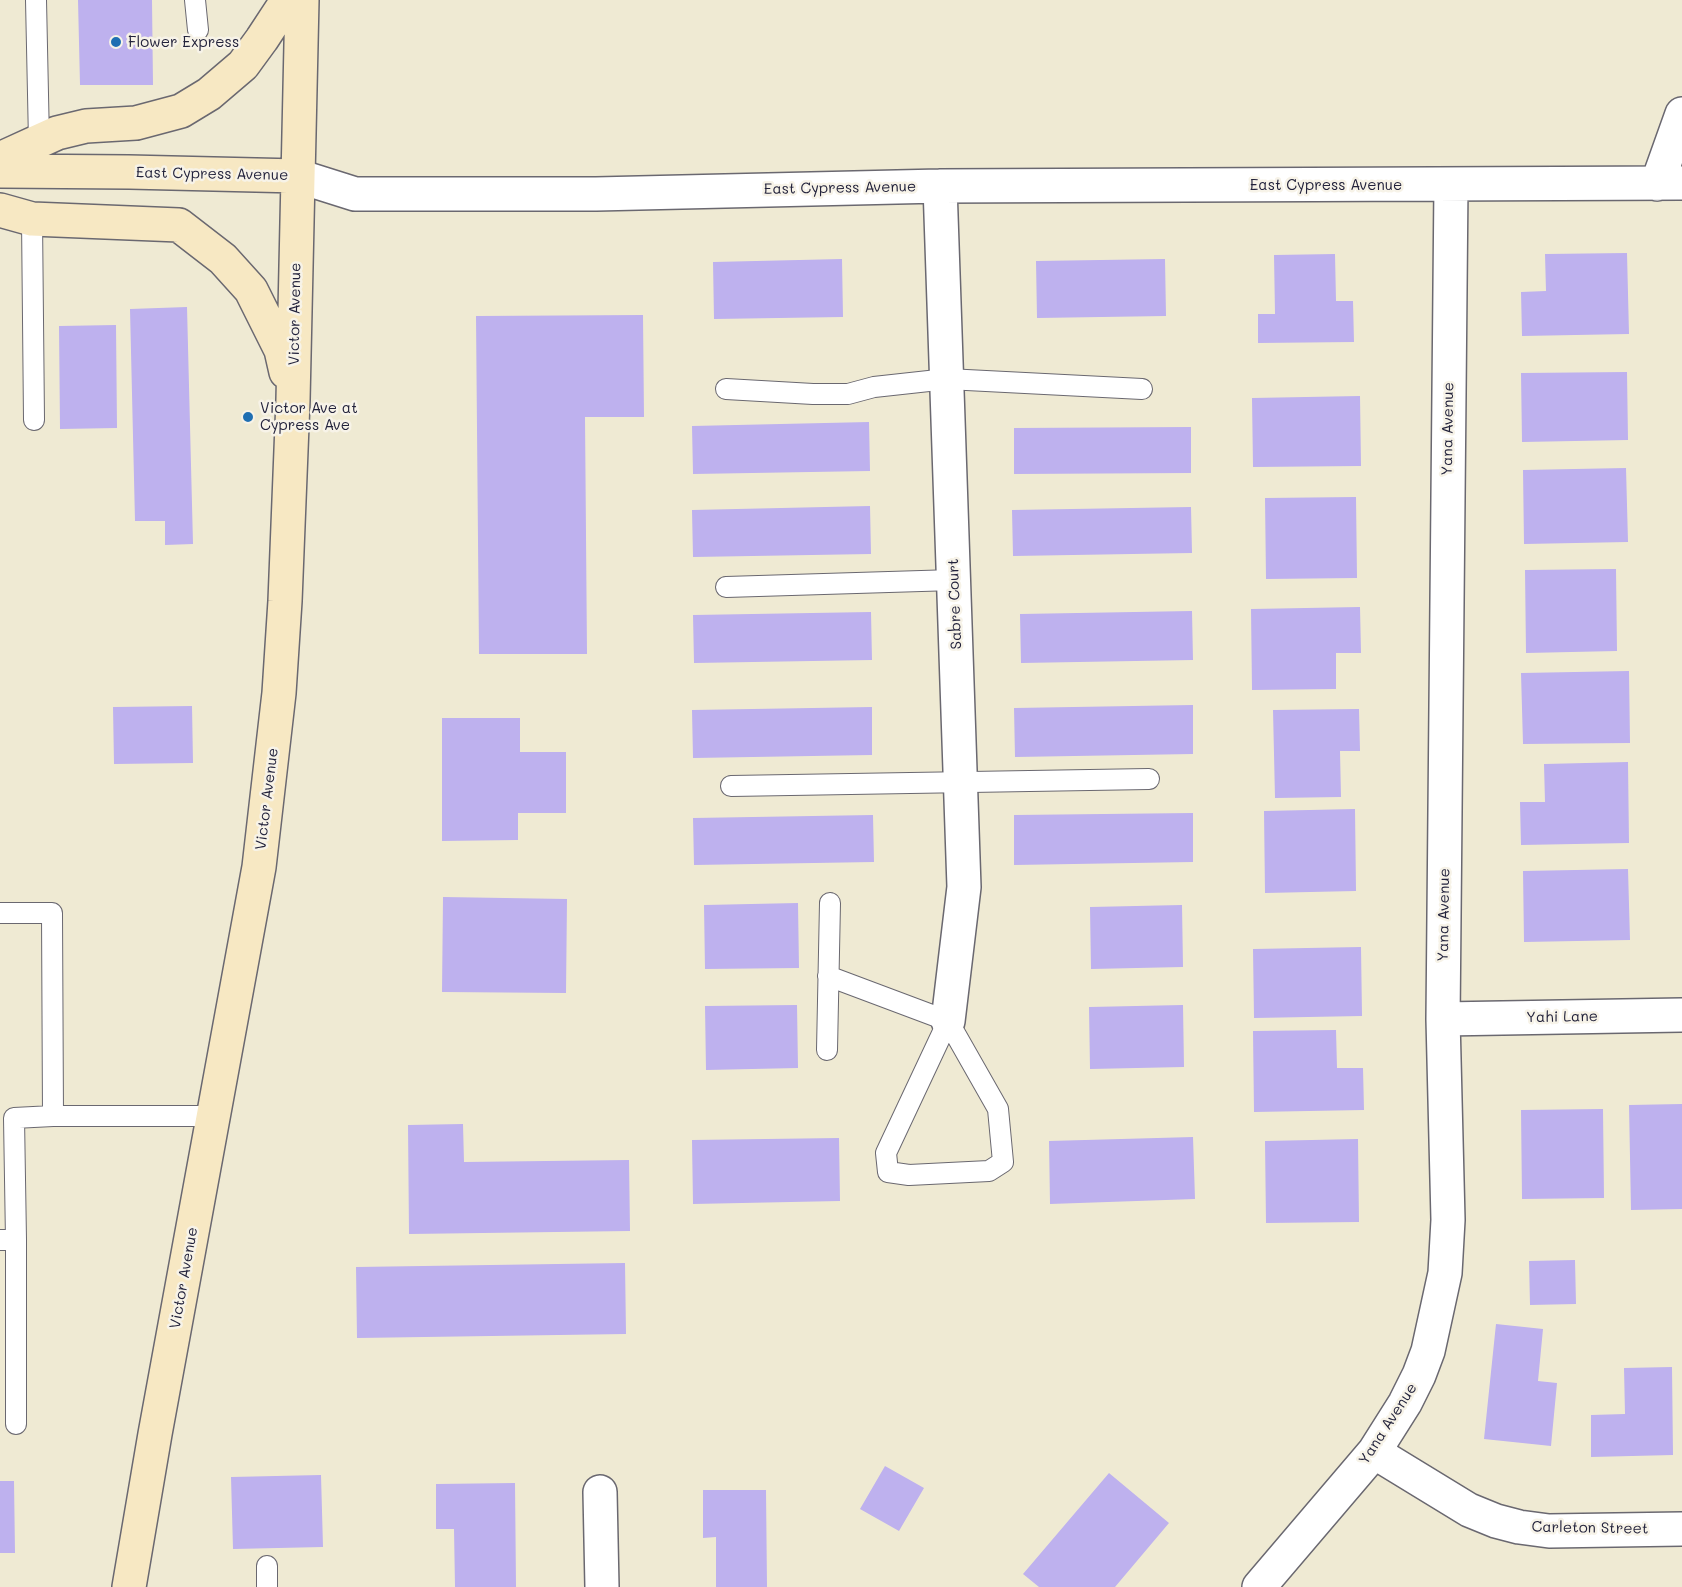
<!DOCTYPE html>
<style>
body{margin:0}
canvas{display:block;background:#efead3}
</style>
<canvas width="1682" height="1587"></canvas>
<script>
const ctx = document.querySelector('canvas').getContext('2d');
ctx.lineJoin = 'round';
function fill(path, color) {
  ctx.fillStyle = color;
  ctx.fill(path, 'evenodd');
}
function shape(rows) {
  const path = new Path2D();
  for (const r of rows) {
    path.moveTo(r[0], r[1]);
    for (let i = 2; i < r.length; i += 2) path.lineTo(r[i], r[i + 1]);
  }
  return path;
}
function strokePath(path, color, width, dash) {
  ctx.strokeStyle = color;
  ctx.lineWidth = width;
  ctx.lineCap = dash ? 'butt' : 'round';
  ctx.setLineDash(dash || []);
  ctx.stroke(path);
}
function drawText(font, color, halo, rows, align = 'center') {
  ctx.font = font + ' Mali,sans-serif';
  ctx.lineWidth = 5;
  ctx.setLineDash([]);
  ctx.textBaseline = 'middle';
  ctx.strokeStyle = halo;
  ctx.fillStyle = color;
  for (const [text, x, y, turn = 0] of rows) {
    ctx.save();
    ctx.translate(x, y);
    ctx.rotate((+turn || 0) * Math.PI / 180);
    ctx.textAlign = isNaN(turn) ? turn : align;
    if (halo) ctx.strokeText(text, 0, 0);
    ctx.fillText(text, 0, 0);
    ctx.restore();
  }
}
const building = shape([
 [78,0,152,0,153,85,80,85],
 [1627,253,1629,334,1522,336,1521,292,1546,291,1545,254],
 [1335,254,1336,301,1353,301,1354,342,1258,343,1258,314,1275,314,1274,255],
 [842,259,843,317,714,319,713,262],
 [1165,259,1166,316,1037,318,1036,261],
 [187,307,193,544,165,545,165,521,135,521,130,309],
 [643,315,644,417,585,417,587,654,479,654,476,316],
 [116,325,117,428,60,429,59,326],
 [1627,372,1628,440,1522,442,1521,373],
 [1360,396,1361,466,1253,467,1252,398],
 [869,422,870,471,693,474,692,426],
 [1191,427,1191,473,1014,474,1014,428],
 [1626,468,1628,542,1524,544,1523,470],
 [1356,497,1357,578,1266,579,1265,498],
 [870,506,871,554,693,557,692,510],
 [1191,507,1192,553,1013,556,1012,510],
 [1616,569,1617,651,1526,653,1525,570],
 [1360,607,1361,653,1336,653,1336,689,1252,690,1251,609],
 [1192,611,1193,660,1021,663,1020,614],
 [871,612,872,660,694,663,693,615],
 [1629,671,1630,743,1523,744,1521,673],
 [1193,705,1193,754,1015,757,1014,708],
 [192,706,193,763,114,764,113,707],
 [872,707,872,755,693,758,692,710],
 [1359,709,1360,751,1340,751,1341,797,1275,798,1273,710],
 [442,718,520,718,520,752,566,752,566,813,518,813,518,840,442,841],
 [1628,762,1629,843,1521,845,1520,802,1545,802,1544,764],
 [1355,809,1356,891,1265,893,1264,811],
 [1193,813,1193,862,1014,865,1014,815],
 [873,815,874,862,694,865,693,818],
 [1628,869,1630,940,1524,942,1523,871],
 [443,897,567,899,566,993,442,992],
 [798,903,799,968,705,969,704,905],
 [1182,905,1183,967,1091,969,1090,907],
 [1361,947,1362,1016,1254,1018,1253,949],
 [797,1005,798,1068,706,1070,705,1006],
 [1183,1005,1184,1067,1090,1069,1089,1007],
 [1336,1030,1337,1068,1363,1068,1364,1110,1254,1112,1253,1031],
 [1682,1104,1682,1209,1631,1210,1629,1105],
 [1603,1109,1604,1198,1522,1199,1521,1110],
 [463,1124,464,1162,629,1160,630,1231,409,1234,408,1125],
 [1193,1137,1195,1199,1050,1204,1049,1141],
 [839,1138,840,1201,693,1204,692,1140],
 [1358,1139,1359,1222,1266,1223,1265,1141],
 [1575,1260,1576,1304,1530,1305,1529,1261],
 [625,1263,626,1334,357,1338,356,1267],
 [1496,1324,1543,1329,1538,1381,1557,1383,1551,1446,1484,1439],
 [1672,1367,1673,1455,1591,1457,1591,1415,1625,1414,1624,1368],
 [885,1466,924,1488,899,1531,860,1509],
 [1109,1473,1169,1523,1115,1587,1039,1587,1023,1574],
 [321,1475,323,1547,233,1549,231,1477],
 [0,1481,14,1481,15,1553,0,1553],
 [515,1483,516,1587,455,1587,454,1529,436,1529,436,1484],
 [703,1490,766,1490,767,1587,716,1587,716,1537,703,1538]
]);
const service = shape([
 [36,0,39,141],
 [195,0,198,30],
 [32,219,34,420],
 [726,389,813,394,848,394,874,387,947,379,1142,389],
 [726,587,954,580],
 [731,786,1149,779],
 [0,913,52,913,53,1116],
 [828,976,948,1021,998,1109,1003,1162,989,1171,909,1175,888,1172,886,1153,948,1021],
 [827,1050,830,903],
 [0,1240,16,1240,16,1424],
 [16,1240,14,1118,53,1116,213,1116],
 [267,1587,267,1566]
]);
const minor = shape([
 [298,176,355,194,596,194,940,186,1682,183],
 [1657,184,1682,114],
 [940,186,964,887,948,1021],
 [1443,1019,1682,1015],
 [1374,1452,1469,1510,1496,1521,1519,1527,1549,1531,1682,1529],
 [600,1492,602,1587],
 [1259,1587,1374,1452,1405,1403,1419,1375,1428,1351,1445,1273,1448,1220,1443,1019,1451,184]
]);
const secondary = shape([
 [0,159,57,133,86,126,136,123,181,111,209,94,243,65,262,39,283,7,286,0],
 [0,171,129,172,298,176],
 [0,210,32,219,179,225,223,259,251,290,281,350,286,372],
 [129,1587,155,1434,259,867,279,693,285,601,293,400,302,0]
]);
const markers = [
 [116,42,6,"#1f6fb2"],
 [248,417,6,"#1f6fb2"]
];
const poiNames = [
 ["Flower Express",128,42],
 ["Victor Ave at",260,408],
 ["Cypress Ave",260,425]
];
const streetNames = [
 ["East Cypress Avenue",212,174,1],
 ["East Cypress Avenue",1326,185],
 ["East Cypress Avenue",840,188,-1],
 ["Victor Avenue",295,314,-89],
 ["Yana Avenue",1448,429,-89],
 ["Sabre Court",955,604,-92],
 ["Victor Avenue",267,799,-83],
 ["Yana Avenue",1444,915,-89],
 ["Yahi Lane",1562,1017,-1],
 ["Victor Avenue",184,1278,-80],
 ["Yana Avenue",1388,1424,-57],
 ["Carleton Street",1590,1528,1]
];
fill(building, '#beb1ee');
strokePath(service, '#6a6870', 22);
strokePath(minor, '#6a6870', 36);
strokePath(secondary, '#6a6870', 36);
strokePath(service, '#fff', 20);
strokePath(minor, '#fff', 33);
strokePath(secondary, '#f7e8c3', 33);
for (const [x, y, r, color] of markers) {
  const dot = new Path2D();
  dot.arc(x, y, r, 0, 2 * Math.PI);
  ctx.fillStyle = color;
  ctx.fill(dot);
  strokePath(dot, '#f7f3e8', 2);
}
drawText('15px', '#22223b', '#f7f3e8', poiNames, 'left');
drawText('15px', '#22223b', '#f7f3e8', streetNames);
</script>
